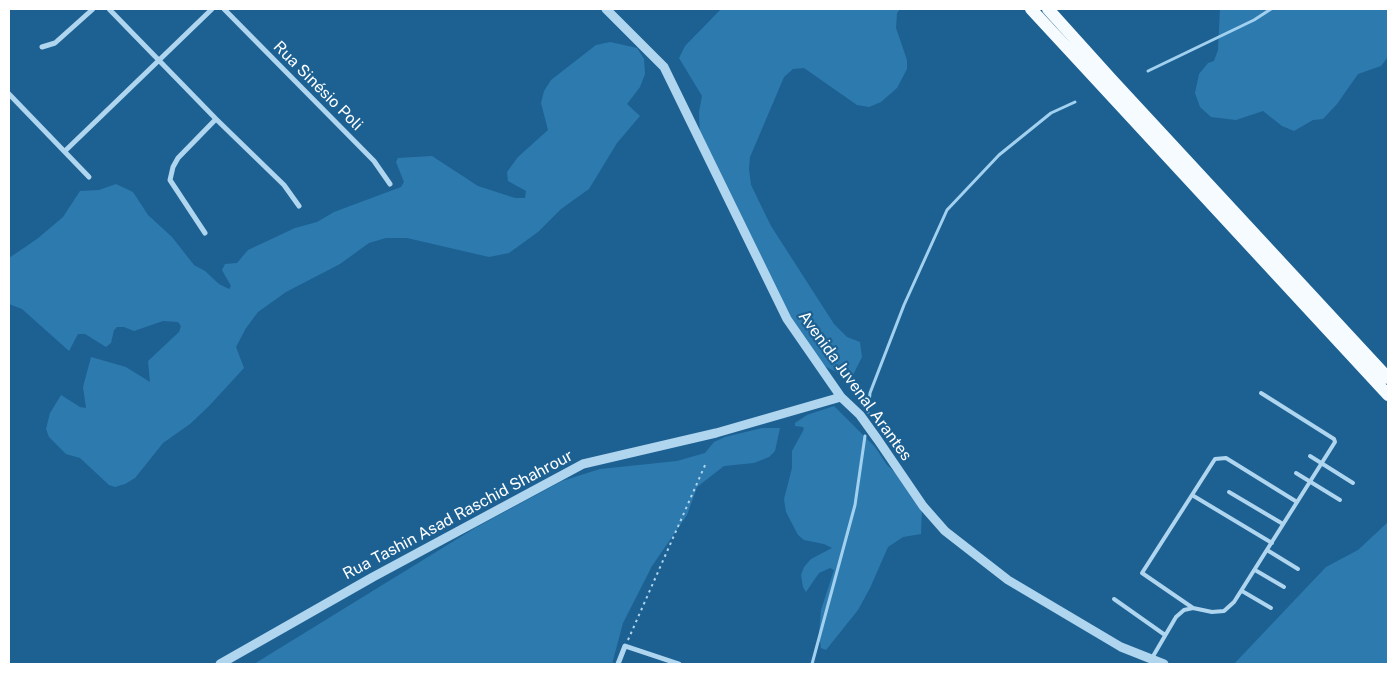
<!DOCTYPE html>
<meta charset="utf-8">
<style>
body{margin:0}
#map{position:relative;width:1397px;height:673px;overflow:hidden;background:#1d6193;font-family:"Public Sans",sans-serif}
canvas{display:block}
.frame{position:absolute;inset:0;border:10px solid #fff;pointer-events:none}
</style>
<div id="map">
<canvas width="1397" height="673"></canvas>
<div class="frame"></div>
</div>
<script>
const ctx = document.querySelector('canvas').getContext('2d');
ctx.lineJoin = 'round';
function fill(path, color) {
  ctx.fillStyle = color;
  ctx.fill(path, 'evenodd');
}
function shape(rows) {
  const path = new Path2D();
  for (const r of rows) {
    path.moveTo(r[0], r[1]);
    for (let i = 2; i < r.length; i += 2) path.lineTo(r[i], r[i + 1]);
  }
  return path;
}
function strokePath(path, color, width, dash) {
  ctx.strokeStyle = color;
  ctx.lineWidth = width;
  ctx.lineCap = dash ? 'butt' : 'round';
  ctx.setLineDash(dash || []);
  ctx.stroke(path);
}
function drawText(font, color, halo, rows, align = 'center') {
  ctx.font = font + ' "Public Sans",sans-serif';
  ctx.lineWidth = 4.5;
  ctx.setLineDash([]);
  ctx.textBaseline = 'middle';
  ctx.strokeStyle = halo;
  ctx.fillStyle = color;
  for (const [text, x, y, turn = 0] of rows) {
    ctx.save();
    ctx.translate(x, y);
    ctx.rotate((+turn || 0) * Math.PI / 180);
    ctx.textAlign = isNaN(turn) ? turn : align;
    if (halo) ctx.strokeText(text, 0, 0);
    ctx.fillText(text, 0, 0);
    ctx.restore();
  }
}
const green = shape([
 [721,9,900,9,897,13,896,28,907,60,907,69,897,88,881,102,869,107,857,105,804,68,793,69,784,77,750,157,749,169,751,185,771,226,834,324,847,337,860,342,862,357,851,379,826,367,809,351,719,183,700,136,699,112,702,96,679,58,685,46],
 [1220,9,1388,9,1388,57,1381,66,1358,74,1337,104,1323,119,1313,120,1294,131,1282,126,1263,111,1236,120,1211,117,1200,107,1195,93,1199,74,1208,63,1214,61,1218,50],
 [610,42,637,48,644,59,645,74,640,87,627,104,640,116,617,143,589,189,561,209,538,232,509,253,489,257,407,238,386,238,369,243,340,264,286,292,258,312,246,328,236,347,244,368,209,406,190,424,163,443,135,478,125,484,115,487,109,485,80,458,66,454,49,437,46,429,50,413,61,395,80,407,86,408,83,387,91,357,126,367,150,382,148,361,179,332,181,326,178,322,163,321,134,331,124,327,117,327,114,330,111,343,106,347,85,334,78,334,69,351,22,309,9,304,9,258,37,239,63,217,80,191,99,190,116,184,133,192,148,215,172,237,194,265,205,271,219,284,229,289,231,286,222,270,225,264,237,263,248,250,295,228,317,222,334,212,401,187,404,182,396,162,398,158,432,156,478,186,515,198,525,198,526,191,508,181,507,172,518,157,548,130,541,103,544,91,551,80,596,45],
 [834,406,875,447,887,465,911,488,922,509,921,534,903,537,888,547,870,588,858,610,826,650,821,648,819,634,821,610,834,570,830,568,819,573,806,592,803,587,801,575,804,567,811,559,832,548,824,544,804,540,798,535,786,512,784,499,792,468,792,451,804,429,803,427,795,426,795,423,807,415],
 [762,428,780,428,775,451,769,457,754,463,724,466,697,487,687,515,652,566,623,623,612,664,254,664,475,528,562,481,600,469,677,461,705,453,714,442,725,437],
 [1388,522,1388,664,1234,664,1326,567,1358,550]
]);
const stream = shape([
 [1148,71,1254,20,1271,9],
 [868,412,870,393,904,305,947,210,999,155,1051,113,1075,102],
 [812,664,855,505,865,436]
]);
const path = shape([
 [628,640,706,463]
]);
const service = shape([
 [1310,456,1353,483],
 [1296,473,1340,500],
 [1229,492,1283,524],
 [1192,495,1272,543],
 [1267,550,1298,569],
 [1255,570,1284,587],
 [1242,591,1271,608],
 [1114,599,1165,635],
 [1193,608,1142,573,1215,459,1226,458,1297,502],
 [1152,658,1176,617,1184,610,1193,608,1212,612,1224,611,1234,602,1335,442,1334,439,1261,393]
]);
const minor = shape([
 [109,9,216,119,284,185,299,206],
 [224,9,374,161,390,184],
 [42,47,55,43,93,9],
 [9,94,89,177],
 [65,151,212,9],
 [205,233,170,180,173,167,178,158,216,119],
 [618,664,625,646,679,664]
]);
const tertiary = shape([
 [606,9,664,67,787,319,841,397,860,415,878,440,923,506,945,531,1008,580,1121,647,1164,664],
 [220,664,373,577,583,464,716,433,841,397]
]);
const primary = shape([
 [1031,9,1388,395],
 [1048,9,1112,80,1388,378]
]);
const streetNames = [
 ["Rua Sinésio Poli",318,86,45],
 ["Avenida Juvenal Arantes",855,386,54],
 ["Rua Tashin Asad Raschid Shahrour",458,515,-28]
];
fill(green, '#2d7aaf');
strokePath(stream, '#a2d1f0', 3);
strokePath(path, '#afd5ef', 2, [2.5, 4]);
strokePath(service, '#afd5ef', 4);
strokePath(minor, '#afd5ef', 5);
strokePath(tertiary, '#afd5ef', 9);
strokePath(primary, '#f6fbff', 12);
drawText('16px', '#fff', '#1d6193', streetNames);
</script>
